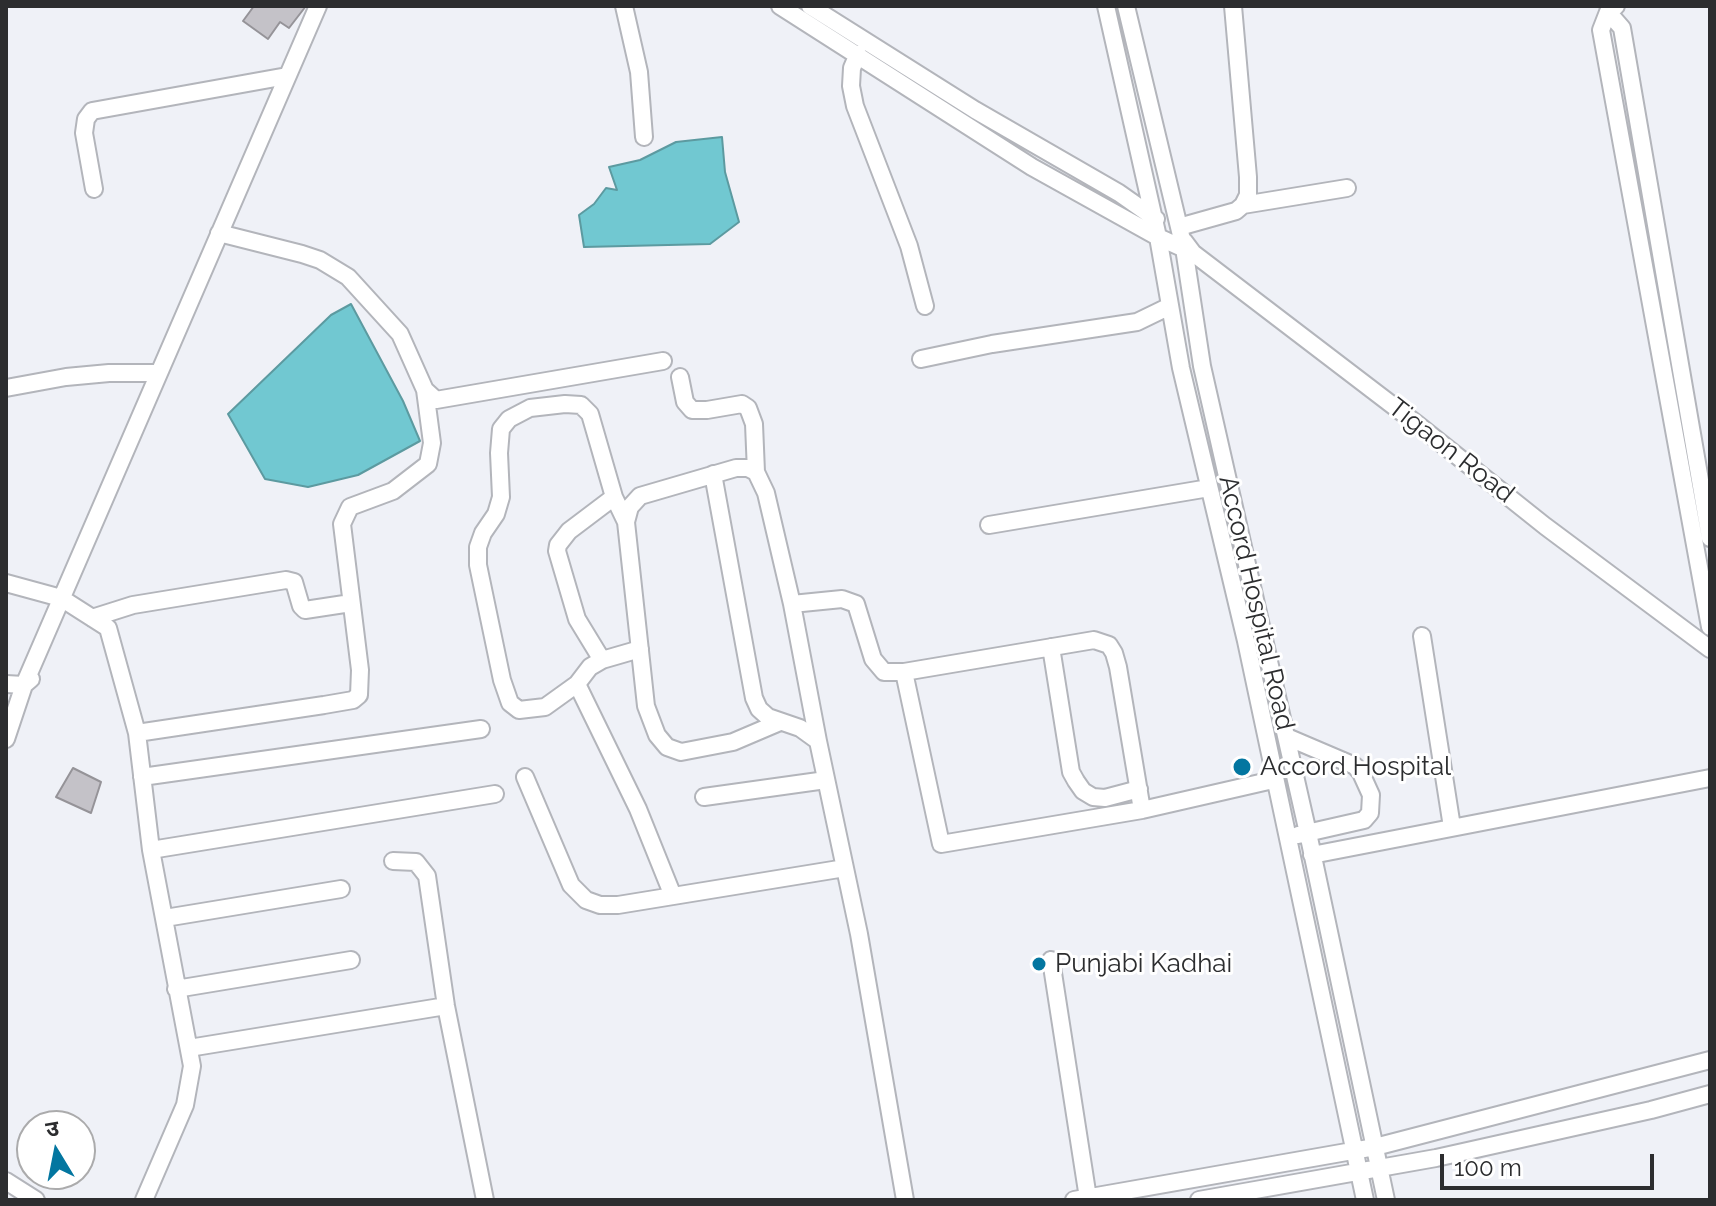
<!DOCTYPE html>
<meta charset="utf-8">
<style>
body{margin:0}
#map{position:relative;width:1716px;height:1206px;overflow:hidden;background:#eff1f7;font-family:Raleway,"Noto Sans Devanagari",sans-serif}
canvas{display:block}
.frame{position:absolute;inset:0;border:8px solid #2c2d2f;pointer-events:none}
.north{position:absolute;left:16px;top:1110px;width:80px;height:80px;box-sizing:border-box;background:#fff;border:2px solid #ababac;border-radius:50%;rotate:350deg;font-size:22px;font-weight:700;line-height:32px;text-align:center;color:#2c2d2f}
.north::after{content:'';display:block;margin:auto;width:28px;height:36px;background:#0376a0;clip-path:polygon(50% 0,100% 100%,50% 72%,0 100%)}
.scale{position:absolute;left:1440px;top:1154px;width:214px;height:36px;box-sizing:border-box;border:4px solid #2c2d2f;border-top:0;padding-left:10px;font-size:24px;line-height:28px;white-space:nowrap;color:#2c2d2f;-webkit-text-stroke:6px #fff;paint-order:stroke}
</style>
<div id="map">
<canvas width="1716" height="1206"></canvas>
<div class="frame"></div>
<div class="north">उ</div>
<div class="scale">100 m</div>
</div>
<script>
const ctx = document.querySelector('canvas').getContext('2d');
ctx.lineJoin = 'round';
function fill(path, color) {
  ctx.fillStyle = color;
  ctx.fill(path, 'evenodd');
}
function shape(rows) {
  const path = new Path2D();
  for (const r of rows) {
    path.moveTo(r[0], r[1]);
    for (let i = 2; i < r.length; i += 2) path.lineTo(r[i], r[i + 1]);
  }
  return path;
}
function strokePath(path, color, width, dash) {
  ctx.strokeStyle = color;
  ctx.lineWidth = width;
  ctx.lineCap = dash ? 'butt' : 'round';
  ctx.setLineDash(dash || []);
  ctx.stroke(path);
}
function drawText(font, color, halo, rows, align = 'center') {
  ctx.font = font + ' Raleway,sans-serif';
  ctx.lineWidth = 6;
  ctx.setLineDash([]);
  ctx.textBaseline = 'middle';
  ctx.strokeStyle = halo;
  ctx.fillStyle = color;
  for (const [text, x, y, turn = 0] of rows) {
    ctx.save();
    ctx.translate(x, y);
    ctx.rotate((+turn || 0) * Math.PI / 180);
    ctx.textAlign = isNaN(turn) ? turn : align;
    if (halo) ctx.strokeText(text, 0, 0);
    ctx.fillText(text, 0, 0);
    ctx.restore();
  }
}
const water = shape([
 [722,137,725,172,739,222,710,244,584,247,579,215,594,204,606,188,617,190,609,167,640,160,676,142,722,137],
 [351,304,403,401,420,441,358,475,308,487,265,479,228,414,331,315,351,304]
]);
const building = shape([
 [254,6,306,6,289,28,280,22,268,39,243,21,254,6],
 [73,768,101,782,91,813,56,797,73,768]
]);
const minor = shape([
 [624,6,639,72,644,137],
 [780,6,1032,167,1156,236,1191,252],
 [810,6,975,110,1119,193,1156,219],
 [1106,6,1158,237,1181,368,1246,641,1365,1200],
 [1126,6,1184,248,1202,366,1308,833,1386,1200],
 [1616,6,1608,12,1601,30,1710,627],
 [1608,12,1622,28,1710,538],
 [858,54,852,68,851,86,855,106,909,246,925,306],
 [94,189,84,133,86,119,92,111,287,76],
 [1243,205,1347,188],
 [1179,227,1236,211,1243,205,1248,195,1248,177,1233,6],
 [219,233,302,254,320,260,348,277,400,334,425,390,436,400,663,361],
 [1184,241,1193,253,1417,424,1545,526,1710,649],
 [921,359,992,344,1137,322,1170,306],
 [680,377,685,402,692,410,707,410,742,404,748,408,754,424,756,472],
 [6,388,66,377,109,373,158,373],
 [713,474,754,698,759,709,768,717,800,728,818,741,859,934,905,1200],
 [626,522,614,497,590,414,581,405,565,404,530,408,509,419,501,429,499,453,501,497,496,514,483,533,478,547,478,565,502,680,510,703,519,710,545,707,577,684,590,667,602,660,640,649],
 [989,525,1209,488],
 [6,583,61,598,108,628,137,733,151,850,192,1066,185,1105,144,1200],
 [792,604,842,599,856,604,873,659,884,672,904,672,1094,640,1109,645,1114,653,1118,667,1142,810],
 [92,618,133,605,286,580,294,582,301,606,305,610,351,603],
 [1422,636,1452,827],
 [1051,647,1071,772,1076,781,1083,791,1093,797,1105,798,1139,789],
 [602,660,577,619,557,551,558,545,569,531,614,497],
 [904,672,941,844,1142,810,1273,780],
 [6,684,24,685,31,679],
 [577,684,638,809,673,896],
 [780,722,733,742,681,752,667,747,657,735,646,706,626,522,630,507,640,496,736,468,748,468,756,472,766,493,792,604,818,741],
 [137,733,324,705,353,700,359,695,360,670,342,524,350,507,393,491,428,464,432,443,425,390],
 [1287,737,1355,766,1361,773,1371,795,1370,813,1364,820,1298,835],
 [6,739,24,685,318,6],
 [142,777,481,729],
 [525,777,571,885,586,900,600,905,618,905,845,868],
 [704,797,826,780],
 [151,850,495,794],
 [1312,855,1710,778],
 [393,861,416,862,427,876,446,1006,485,1200],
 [165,918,341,889],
 [1051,960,1088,1198],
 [176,989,351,960],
 [189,1048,446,1006],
 [6,1181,36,1200],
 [1074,1200,1375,1147,1710,1060],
 [1199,1200,1436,1158,1651,1110,1710,1094]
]);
const markers = [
 [1242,767,10,"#0376a0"],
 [1039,964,8,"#0376a0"]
];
const streetNames = [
 ["Tigaon Road",1451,451,38],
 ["Accord Hospital Road",1256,603,77]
];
const poiNames = [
 ["Accord Hospital",1260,767],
 ["Punjabi Kadhai",1055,964]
];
fill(water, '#71c8d1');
strokePath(water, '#5c9aa0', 2);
fill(building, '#c4c2c8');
strokePath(building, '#959398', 2);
strokePath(minor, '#b3b5bb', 20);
strokePath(minor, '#fff', 16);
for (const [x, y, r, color] of markers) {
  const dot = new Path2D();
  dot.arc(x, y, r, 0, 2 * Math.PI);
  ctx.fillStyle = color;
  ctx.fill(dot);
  strokePath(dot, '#fff', 3);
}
drawText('26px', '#2c2d2f', '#fff', streetNames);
drawText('26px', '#2c2d2f', '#fff', poiNames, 'left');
</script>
